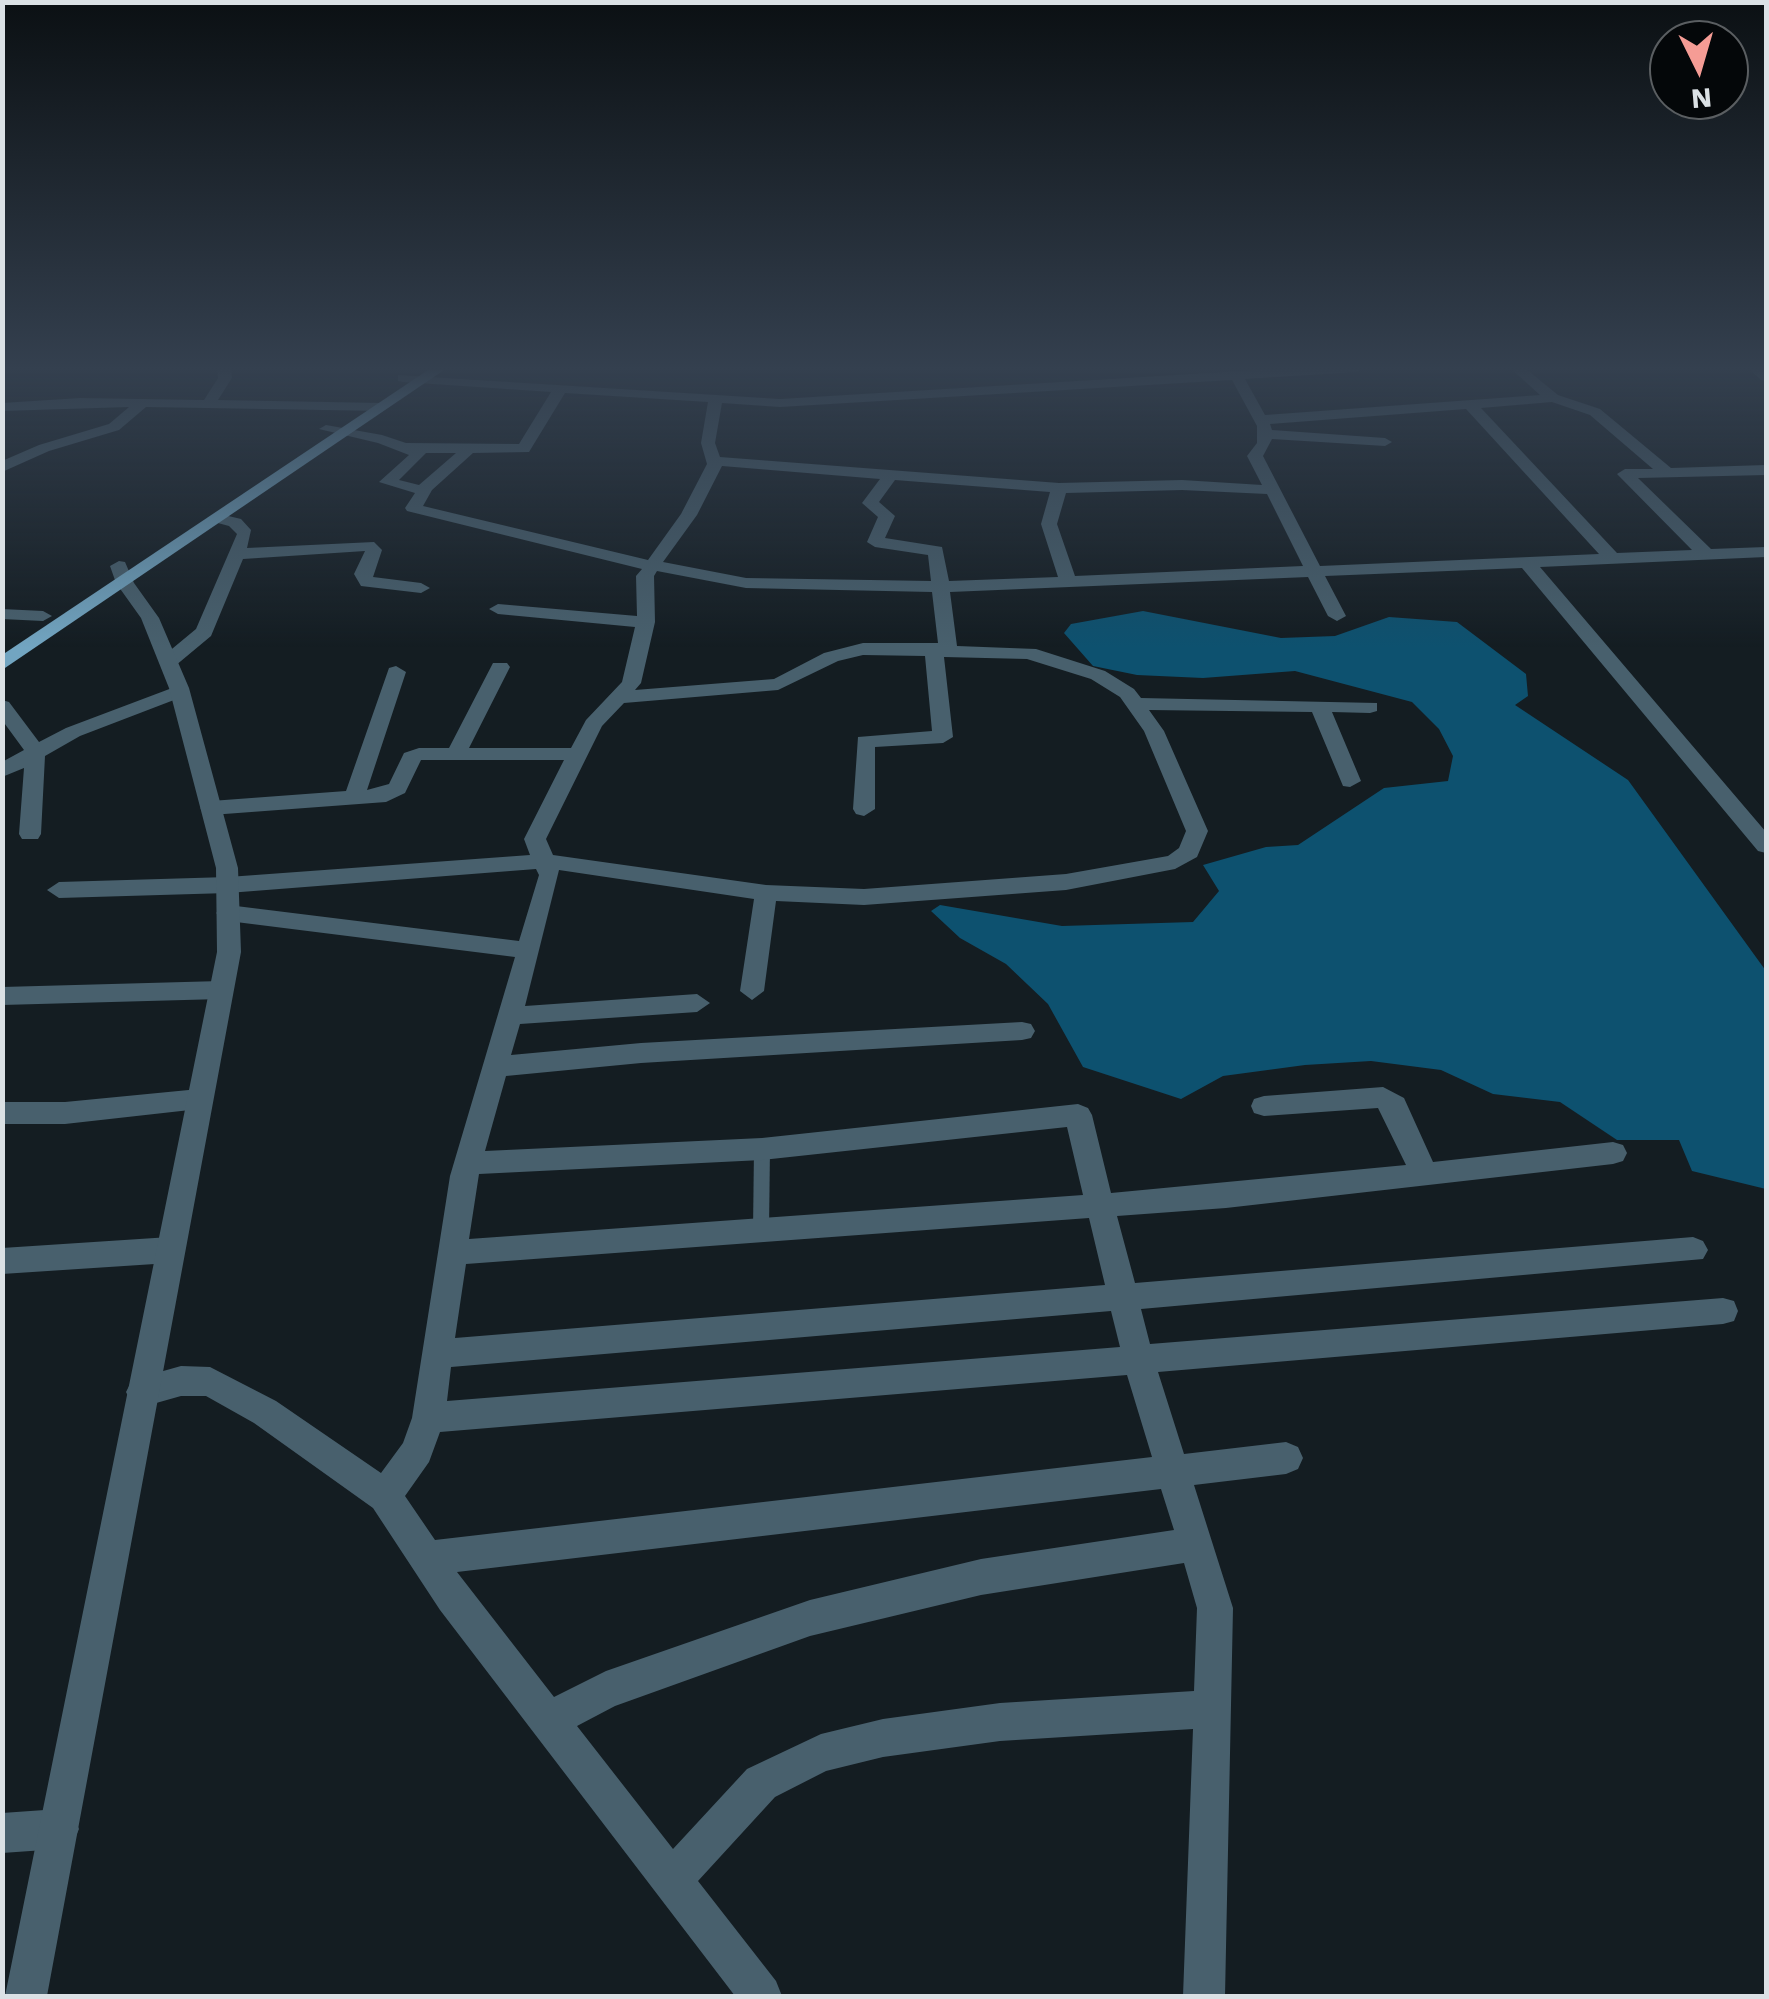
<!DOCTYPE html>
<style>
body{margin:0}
#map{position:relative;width:1769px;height:1999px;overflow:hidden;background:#141d22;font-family:"Work Sans",sans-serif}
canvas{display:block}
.frame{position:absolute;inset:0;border:5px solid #dbe1e5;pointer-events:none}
.north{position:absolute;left:1649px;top:20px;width:100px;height:100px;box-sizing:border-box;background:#040709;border:2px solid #5a5e61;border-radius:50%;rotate:175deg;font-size:28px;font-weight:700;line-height:40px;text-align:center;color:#dbe1e5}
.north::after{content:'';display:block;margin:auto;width:35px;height:45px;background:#f59c95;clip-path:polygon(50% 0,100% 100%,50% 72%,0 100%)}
</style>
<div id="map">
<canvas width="1769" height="1999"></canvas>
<div class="frame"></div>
<div class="north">N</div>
</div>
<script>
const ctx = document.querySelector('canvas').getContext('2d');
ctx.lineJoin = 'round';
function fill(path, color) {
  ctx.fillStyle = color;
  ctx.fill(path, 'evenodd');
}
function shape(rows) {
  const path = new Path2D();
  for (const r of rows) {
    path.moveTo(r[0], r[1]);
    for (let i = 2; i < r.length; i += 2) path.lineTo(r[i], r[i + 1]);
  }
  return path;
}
const water = shape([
 [1143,611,1281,638,1335,636,1389,617,1457,622,1526,674,1528,696,1515,705,1628,780,1766,971,1766,1189,1692,1171,1679,1140,1617,1140,1560,1102,1493,1094,1441,1070,1371,1061,1305,1065,1223,1076,1181,1099,1083,1067,1048,1004,1006,964,960,938,931,911,940,905,1062,926,1193,922,1219,891,1203,865,1266,847,1298,845,1384,788,1448,781,1453,756,1439,729,1412,702,1295,671,1203,678,1137,675,1093,666,1064,633,1071,624]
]);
const service = shape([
 [762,1143,767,1145,770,1149,769,1230,767,1235,761,1237,755,1235,753,1230,754,1149,757,1145,762,1143]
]);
const minor = shape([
 [217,368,231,368,232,378,218,400,382,403,389,407,382,411,146,407,119,430,49,451,2,472,2,461,39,445,109,424,129,407,2,411,2,403,80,398,204,400,218,378,217,368],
 [1291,368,1363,368,1356,372,1245,379,1265,415,1540,395,1510,368,1525,368,1558,395,1600,409,1671,468,1766,465,1766,475,1638,478,1711,549,1766,547,1766,557,1540,567,1766,832,1766,853,1758,851,1522,568,1325,576,1346,616,1337,621,1328,616,1308,577,950,592,957,646,1036,649,1105,671,1134,689,1141,698,1377,703,1377,711,1370,713,1332,712,1361,781,1350,787,1343,786,1312,712,1149,710,1164,731,1208,831,1197,857,1175,869,1066,890,864,905,776,901,764,991,752,1000,740,991,754,899,559,870,525,1006,697,994,710,1003,697,1012,520,1024,511,1055,641,1043,1022,1022,1031,1024,1035,1031,1031,1038,1022,1040,641,1063,506,1076,485,1151,762,1138,1078,1104,1088,1108,1092,1115,1111,1193,1406,1165,1378,1108,1264,1116,1254,1113,1251,1106,1254,1099,1264,1096,1383,1087,1404,1098,1433,1162,1613,1142,1623,1145,1627,1153,1623,1161,1613,1164,1226,1208,1117,1216,1135,1283,1693,1237,1703,1241,1708,1250,1703,1259,1141,1309,1150,1344,1723,1298,1734,1301,1738,1311,1734,1321,1723,1324,1158,1372,1184,1454,1286,1442,1298,1447,1303,1458,1298,1469,1286,1474,1194,1485,1233,1608,1225,1996,1183,1996,1193,1729,1000,1741,883,1757,826,1771,775,1797,698,1881,776,1981,782,1996,735,1996,440,1610,373,1508,254,1423,206,1396,181,1396,142,1407,131,1402,126,1392,131,1382,142,1377,181,1366,210,1367,276,1401,381,1473,403,1443,412,1418,450,1176,515,957,228,921,216,913,228,905,519,941,539,875,536,869,228,893,59,898,47,890,59,882,228,877,530,855,524,839,564,760,421,760,405,793,386,802,211,815,200,808,211,801,346,791,389,668,396,666,406,672,367,790,389,784,404,753,419,748,449,748,493,663,507,663,510,667,469,748,571,748,586,720,622,682,635,627,498,614,489,609,498,604,637,616,636,576,642,569,407,511,405,508,415,493,379,482,409,455,378,443,319,429,326,425,382,435,406,443,519,444,551,392,403,382,398,381,398,375,780,399,1291,368],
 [1232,380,1257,426,1257,443,1247,456,1262,485,1182,480,1059,483,720,457,715,443,722,403,780,407,1232,380],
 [565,393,708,402,701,443,707,464,681,514,648,560,423,506,432,490,473,453,529,452,565,393],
 [1552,402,1590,415,1653,469,1625,469,1617,474,1692,550,1617,553,1481,408,1552,402],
 [1466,409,1599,554,1320,566,1263,456,1272,439,1385,446,1392,442,1385,438,1272,430,1270,424,1466,409],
 [426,453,456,453,419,485,399,480,426,453],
 [722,466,880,479,862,503,878,517,867,542,875,547,928,555,931,581,746,578,663,562,697,515,722,466],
 [895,480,1050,492,1041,524,1058,577,949,581,942,547,885,538,895,516,879,502,895,480],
 [1182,490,1267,494,1303,566,1075,576,1057,524,1066,493,1182,490],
 [657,571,746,588,932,592,938,643,863,643,824,653,774,679,635,690,641,683,655,622,654,576,657,571],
 [863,655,925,656,932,731,858,737,853,809,856,814,864,816,875,809,875,747,943,743,953,737,944,657,1027,659,1091,679,1120,697,1144,731,1186,831,1179,848,1168,856,1066,874,864,889,766,885,553,855,546,839,602,726,624,703,778,690,838,661,863,655],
 [1067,1127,1083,1195,469,1239,479,1174,762,1160,1067,1127],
 [1089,1218,1105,1285,455,1338,466,1264,1089,1218],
 [1111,1311,1120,1347,447,1401,451,1367,1111,1311],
 [1127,1375,1152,1457,435,1540,405,1496,429,1462,440,1432,1127,1375],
 [1161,1489,1174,1530,981,1559,810,1600,606,1671,554,1697,457,1572,1161,1489],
 [1184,1563,1197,1608,1194,1691,1000,1703,883,1719,821,1734,747,1769,673,1849,577,1726,615,1706,810,1636,981,1595,1184,1563],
 [1748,368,1763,368,1766,381,1761,380,1748,368],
 [220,514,241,519,251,530,247,548,374,542,382,550,373,577,421,583,430,588,421,593,361,586,354,574,365,551,243,559,211,636,175,666,161,666,161,658,196,629,237,534,229,526,214,522,212,519,220,514],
 [2,609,43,611,52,616,43,621,2,619,2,609],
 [180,685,187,687,187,695,80,736,45,756,41,834,38,839,22,839,19,834,24,768,2,777,2,762,24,750,2,720,2,700,9,702,39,742,66,728,180,685],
 [221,981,233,990,221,999,2,1005,2,987,221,981],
 [199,1089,208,1092,212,1099,208,1106,199,1109,65,1124,2,1124,2,1102,65,1102,199,1089],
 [170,1237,180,1241,185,1250,180,1259,170,1263,2,1274,2,1248,170,1237],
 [59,1809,73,1815,79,1829,73,1843,59,1849,2,1853,2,1813,59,1809]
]);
const tertiary = shape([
 [119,561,125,562,134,583,159,618,189,688,238,868,241,952,47,1996,5,1996,217,952,216,868,169,688,141,618,116,583,110,566,119,561]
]);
const primary = shape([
 [431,368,447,368,2,670,2,655,431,368]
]);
fill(water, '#0d516f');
fill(service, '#48606d');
fill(minor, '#48606d');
fill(tertiary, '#48606d');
fill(primary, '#72a5c1');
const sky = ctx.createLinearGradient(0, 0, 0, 648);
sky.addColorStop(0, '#0b1013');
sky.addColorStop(0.57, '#34404f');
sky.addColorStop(1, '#34404f00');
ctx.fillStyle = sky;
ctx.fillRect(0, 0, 1769, 648);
</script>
